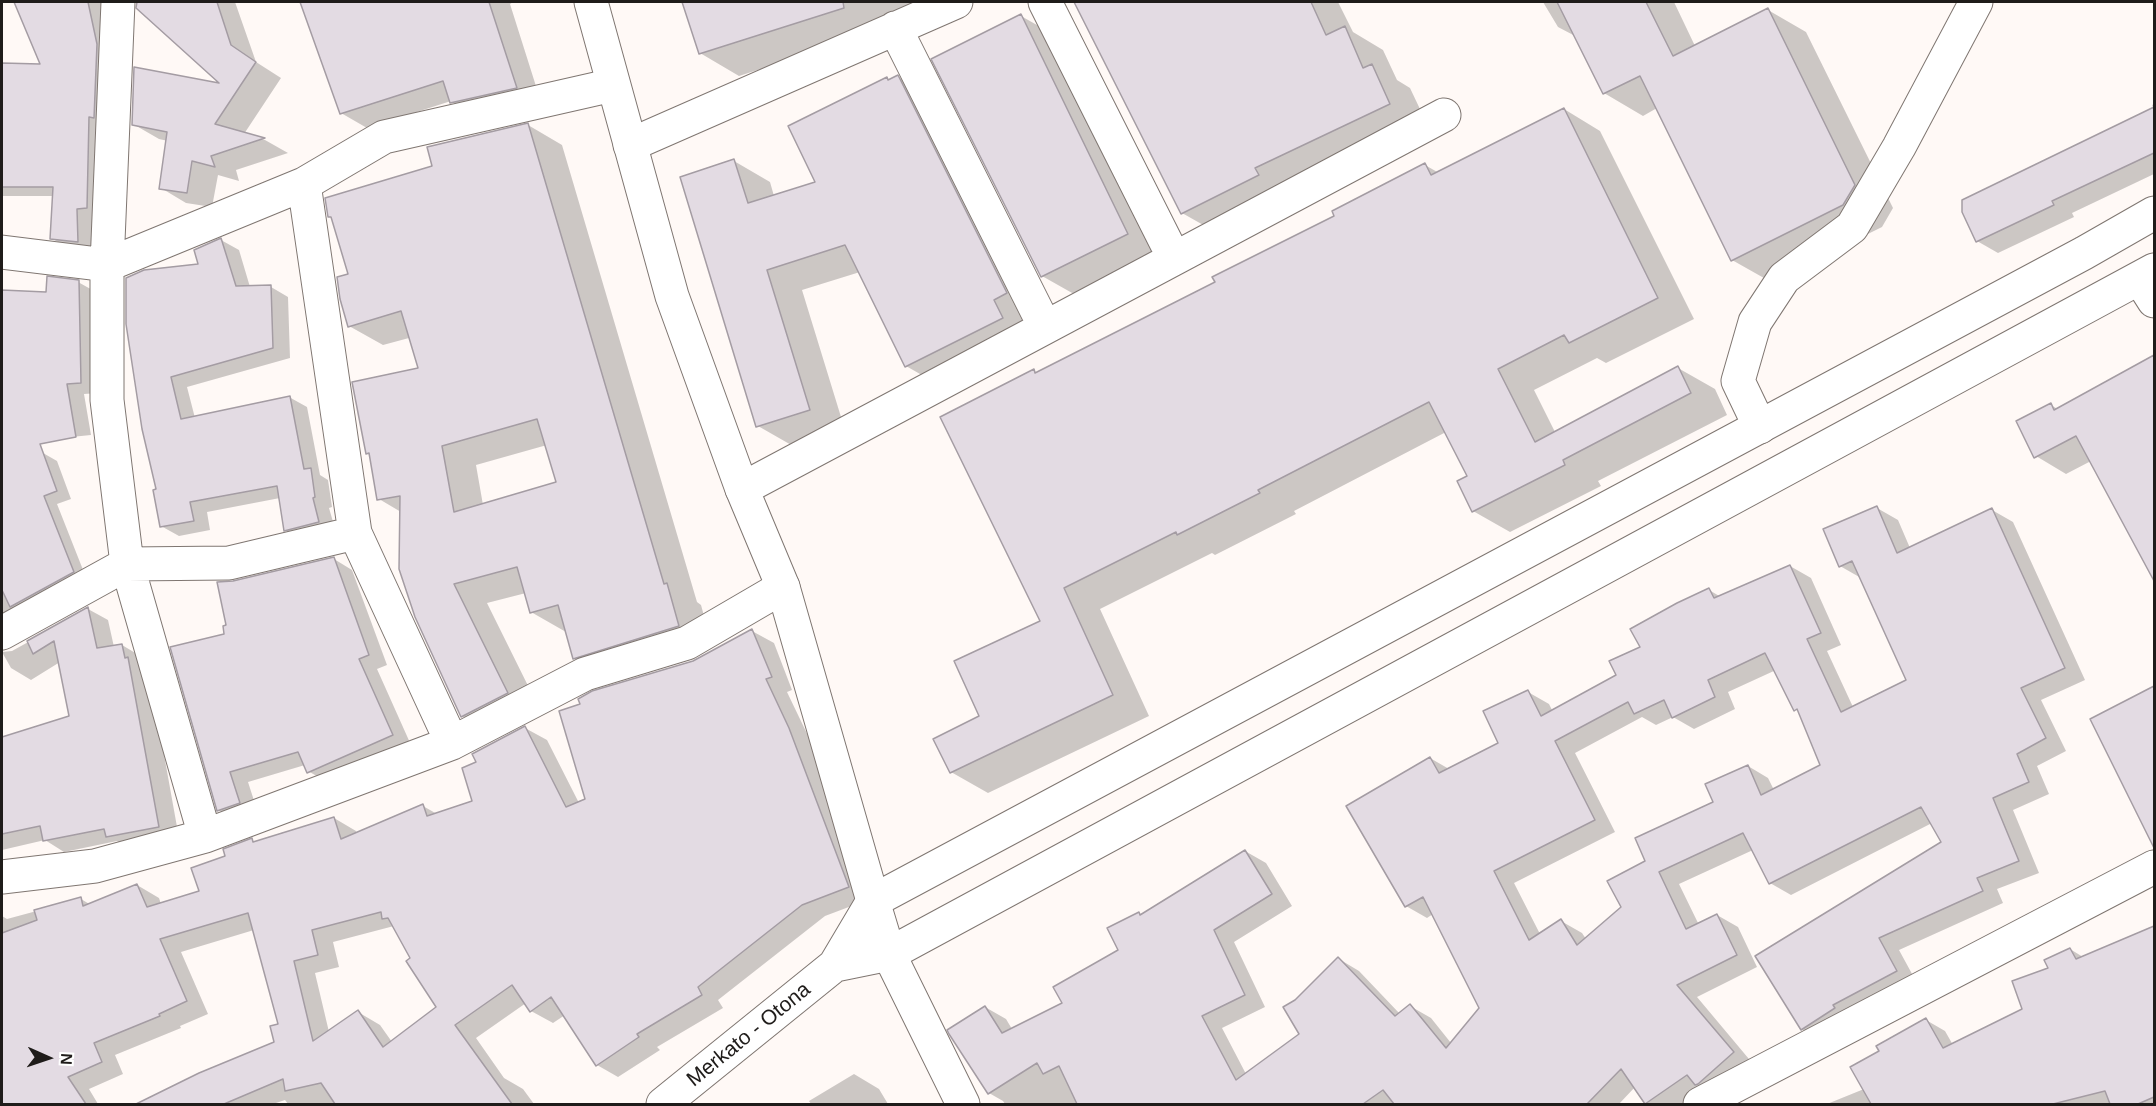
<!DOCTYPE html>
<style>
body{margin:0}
#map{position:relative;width:2156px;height:1106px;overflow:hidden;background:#fff9f6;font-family:Helvetica,sans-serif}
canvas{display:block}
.frame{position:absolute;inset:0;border:3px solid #1f1c1a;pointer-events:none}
.north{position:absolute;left:18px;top:1028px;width:60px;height:60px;-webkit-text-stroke:4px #fff;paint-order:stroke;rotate:93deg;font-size:16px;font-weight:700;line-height:24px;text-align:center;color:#1f1c1a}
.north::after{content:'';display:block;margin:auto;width:21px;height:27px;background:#1f1c1a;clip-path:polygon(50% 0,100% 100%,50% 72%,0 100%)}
</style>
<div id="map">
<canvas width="2156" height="1106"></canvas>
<div class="frame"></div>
<div class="north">N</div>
</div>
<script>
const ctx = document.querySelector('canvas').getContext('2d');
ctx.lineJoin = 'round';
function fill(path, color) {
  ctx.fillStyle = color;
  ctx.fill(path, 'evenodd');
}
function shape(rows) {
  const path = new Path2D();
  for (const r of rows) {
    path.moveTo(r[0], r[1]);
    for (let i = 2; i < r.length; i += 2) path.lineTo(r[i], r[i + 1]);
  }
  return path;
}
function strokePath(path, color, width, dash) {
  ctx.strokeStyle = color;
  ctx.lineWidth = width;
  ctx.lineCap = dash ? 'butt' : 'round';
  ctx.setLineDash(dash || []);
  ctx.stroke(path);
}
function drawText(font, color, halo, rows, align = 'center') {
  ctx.font = font + ' Helvetica,sans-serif';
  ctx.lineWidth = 4.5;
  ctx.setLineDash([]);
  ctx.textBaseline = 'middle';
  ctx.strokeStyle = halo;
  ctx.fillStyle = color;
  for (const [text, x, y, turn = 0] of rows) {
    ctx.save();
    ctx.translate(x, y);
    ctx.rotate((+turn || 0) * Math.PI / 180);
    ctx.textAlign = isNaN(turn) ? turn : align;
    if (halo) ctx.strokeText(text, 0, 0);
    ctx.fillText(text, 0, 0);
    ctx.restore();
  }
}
const shadow = shape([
 [15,2,102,2,95,252,69,248,51,238,54,196,2,196,2,64,42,65],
 [137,2,235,2,256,62,281,78,244,134,265,140,288,153,236,170,239,181,218,175,212,207,186,203,161,188,168,141,159,139,133,124,224,86,138,8],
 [301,2,513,2,510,4,541,102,477,117,451,101,367,128,341,113],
 [683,2,969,2,739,76,700,53],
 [1076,2,1338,2,1353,32,1383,50,1397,80,1410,88,1428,126,1221,235,1182,213],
 [1543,2,1674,2,1695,46,1768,10,1806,32,1893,208,1882,227,1771,282,1732,260,1657,108,1643,116,1604,93,1577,37,1558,27],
 [1021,16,1060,38,1165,256,1081,298,1042,276],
 [898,77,933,98,1042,314,941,386,906,366,860,272,802,290,845,430,793,446,758,426,734,161,770,182,774,196,817,183,887,79,890,81],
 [2154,104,2154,174,2072,213,2074,217,1998,253,1977,241,2154,109,2152,105],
 [1564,109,1600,131,1694,319,1606,363,1597,358,1534,390,1555,432,1678,368,1715,389,1727,415,1598,481,1601,486,1510,532,1473,511,1469,477,1446,432,1294,511,1296,514,1215,555,1212,553,1100,609,1149,716,988,793,951,772,981,716,1042,621,1034,371,1038,373,1217,283,1425,165,1439,173],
 [528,125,562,145,697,602,701,605,712,645,608,678,574,658,566,632,531,612,526,593,487,603,541,712,496,736,462,716,401,512,379,499,371,455,368,453,420,369,409,338,383,345,349,326,350,275,434,167],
 [547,445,558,483,483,505,476,465],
 [221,240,239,250,250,287,271,287,288,297,290,358,187,387,195,418,289,397,307,407,320,475,328,480,332,507,329,508,336,532,303,540,285,530,280,498,207,512,210,530,179,536,161,526,158,491,144,430,200,265],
 [78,282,96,292,99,393,84,394,91,435,2,444,2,291,48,294],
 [2154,357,2154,564,2144,558,2091,461,2066,474,2036,456,2051,405,2059,410],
 [43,453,57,461,71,499,57,504,87,580,2,629,2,499,8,496,2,471],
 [1877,508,1898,520,1910,548,1992,510,2013,522,2085,680,2041,700,2066,751,2037,766,2049,794,2013,810,2039,873,1997,889,2003,903,1899,950,1917,983,1823,1041,1802,1029,1943,842,1932,823,1791,895,1770,883,1753,850,1679,884,1699,925,1717,915,1738,927,1757,967,1697,997,1754,1065,1705,1089,1682,1104,1648,1104,1635,1087,1619,1104,1417,1104,1423,1100,1417,1092,1400,1104,1005,1104,1003,1101,989,1093,985,1007,1006,1019,1012,1029,1064,1004,1120,951,1139,914,1142,916,1245,851,1266,863,1292,906,1234,942,1265,1007,1222,1028,1246,1074,1301,1034,1296,1001,1339,959,1359,971,1400,1014,1410,1006,1431,1018,1451,1043,1481,1008,1433,914,1427,918,1406,906,1430,758,1449,769,1500,744,1528,692,1549,704,1553,712,1617,676,1642,647,1709,590,1721,597,1790,566,1811,578,1841,645,1827,651,1853,707,1908,681,1861,578,1840,566],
 [1776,670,1795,709,1800,712,1822,765,1774,790,1768,778,1748,766,1715,803,1647,862,1623,907,1586,939,1582,933,1561,921,1540,934,1514,883,1615,832,1575,753,1642,717,1656,725,1673,717,1694,729,1735,709,1728,692],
 [334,559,352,570,387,665,377,669,411,745,327,782,308,771,305,765,248,782,258,813,237,821,219,810,226,635,234,583],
 [88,609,108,620,114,647,122,645,142,657,149,671,179,838,127,847,117,841,64,852,45,840,2,850,2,738,70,717,60,662,31,680,11,668,2,652,12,651],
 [752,631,774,643,792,690,787,692,811,742,870,899,825,916,718,1000,723,1008,657,1047,660,1050,618,1077,597,1065,565,1015,553,1023,531,1011,526,1003,476,1038,504,1078,523,1089,534,1104,288,1104,285,1100,273,1104,181,1104,172,1088,275,1043,280,1025,254,930,181,952,208,1014,180,1026,181,1028,115,1055,123,1074,89,1089,98,1104,2,1104,2,916,7,919,81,899,91,905,137,885,159,898,161,904,201,892,227,857,252,840,255,842,334,818,356,831,357,834,423,806,437,814,474,802,478,763,525,728,547,740,579,803,587,800,693,662],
 [394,926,438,1008,392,1042,380,1025,358,1012,329,1032,315,973,339,967,333,942],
 [2154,688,2154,837,2149,834,2092,719],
 [2154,928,2154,1104,1827,1104,1864,1089,1881,1051,1926,1020,1945,1031,1953,1045,2024,1010,2050,969,2070,949,2083,957],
 [854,1074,879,1089,888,1104,811,1104,809,1101]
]);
const building = shape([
 [14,2,88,2,97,44,94,118,89,117,87,208,77,209,78,242,50,239,53,187,2,187,2,63,40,64,14,2],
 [137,2,217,2,231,45,256,62,215,124,265,138,211,156,215,167,192,161,187,193,159,189,167,132,132,125,134,67,219,83,136,8,137,2],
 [300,2,489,2,517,88,450,103,443,81,340,114,300,2],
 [682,2,843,2,844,8,699,54,682,2],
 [1074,2,1311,2,1326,35,1345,26,1363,68,1372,64,1390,104,1255,168,1259,175,1181,214,1074,2],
 [1557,2,1646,2,1673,56,1768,8,1855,185,1843,205,1731,261,1640,76,1603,94,1557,2],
 [1021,14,1128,234,1041,277,931,59,1021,14],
 [898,75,1007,293,994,300,1003,318,905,367,845,245,767,270,810,410,756,427,680,177,734,159,748,203,815,182,788,126,887,77,888,80,898,75],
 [2154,107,2154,153,2052,201,2054,205,1976,242,1962,212,1962,200,2154,107],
 [1564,108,1658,298,1569,343,1564,335,1498,369,1535,442,1678,366,1691,393,1563,460,1565,465,1472,512,1457,481,1467,476,1429,402,1258,490,1260,493,1177,535,1176,532,1064,588,1113,695,950,773,933,739,979,716,954,661,1040,621,940,417,1034,369,1035,373,1215,282,1212,277,1334,216,1332,211,1425,163,1431,175,1564,108],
 [528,123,664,584,667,583,679,626,573,659,558,605,530,613,517,567,454,584,508,693,461,717,415,617,399,569,400,496,377,500,369,453,366,454,352,382,418,368,401,311,348,327,340,299,337,277,348,274,331,217,328,217,325,198,432,166,427,147,528,123],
 [537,419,556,482,454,512,442,446,537,419],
 [221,238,236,286,271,285,273,348,171,377,181,419,290,396,304,469,311,468,315,497,313,498,319,522,284,531,277,486,190,502,194,521,160,527,153,490,156,489,142,429,126,324,126,278,144,270,198,264,194,250,221,238],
 [47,276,79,280,81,383,67,384,76,437,40,444,57,491,44,496,74,572,10,607,2,590,2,290,46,292,47,276],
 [2154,355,2154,581,2076,436,2034,458,2016,421,2051,403,2054,410,2154,355],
 [1877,506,1897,553,1992,508,2065,668,2021,688,2046,738,2017,754,2029,782,1993,798,2019,861,1977,878,1983,891,1879,938,1897,971,1833,1005,1835,1008,1801,1030,1755,956,1941,842,1921,807,1769,884,1743,833,1659,872,1686,929,1717,914,1737,955,1677,985,1734,1052,1698,1084,1695,1085,1687,1075,1645,1104,1621,1069,1587,1104,1394,1104,1383,1090,1363,1104,1077,1104,1059,1066,1043,1074,1037,1063,988,1094,949,1034,947,1030,985,1006,1002,1033,1062,1003,1053,987,1118,950,1107,928,1139,912,1140,915,1245,850,1272,894,1214,930,1245,995,1202,1016,1236,1080,1299,1034,1283,1007,1295,1000,1338,957,1395,1016,1410,1004,1446,1048,1479,1008,1423,897,1405,907,1346,806,1430,757,1439,773,1498,743,1483,711,1528,690,1541,716,1616,675,1609,661,1640,647,1630,629,1677,603,1709,588,1714,598,1790,565,1821,633,1807,639,1841,712,1906,680,1852,561,1839,567,1823,529,1877,506],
 [1765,653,1794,711,1797,709,1820,765,1761,795,1748,765,1705,784,1713,802,1635,838,1645,861,1607,881,1621,907,1577,945,1561,919,1529,940,1494,871,1595,820,1555,741,1628,702,1634,714,1664,700,1672,718,1715,697,1708,680,1765,653],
 [334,557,369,655,359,659,393,735,307,773,298,752,230,772,240,803,217,811,170,647,224,634,223,626,226,625,217,582,233,581,334,557],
 [88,607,97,648,122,644,125,658,128,657,159,827,106,837,104,829,43,841,40,826,2,834,2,737,69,716,54,641,33,654,27,641,88,607],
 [752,629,772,677,766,679,789,728,849,887,802,905,698,987,702,995,637,1034,639,1037,596,1066,551,997,530,1012,512,985,455,1025,512,1104,335,1104,321,1083,285,1091,283,1079,224,1104,136,1104,199,1073,274,1042,270,1026,278,1024,248,913,160,939,187,1001,159,1014,160,1016,94,1043,102,1062,68,1077,86,1104,2,1104,2,933,37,920,34,910,81,897,83,906,137,884,147,907,199,891,191,868,225,856,223,849,252,838,253,842,334,817,341,839,423,804,427,816,472,801,462,768,476,762,472,754,525,726,566,807,585,799,559,711,580,704,578,699,592,691,693,661,752,629],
 [381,912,382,919,388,918,410,958,406,961,436,1007,383,1047,358,1010,313,1041,294,961,318,955,312,930,381,912],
 [2154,686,2154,848,2090,719,2154,686],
 [2154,926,2154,1097,2138,1104,2110,1104,2105,1091,2053,1104,1871,1104,1850,1067,1879,1051,1876,1046,1926,1018,1943,1048,2022,1009,2012,981,2048,968,2044,960,2070,948,2076,959,2154,926]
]);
const minor = shape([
 [118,2,107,265,107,400,127,564,205,836],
 [1045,2,1174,258],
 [895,28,1045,327],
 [630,145,956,2],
 [304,184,355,533,452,743],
 [2,252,107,265,304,184,384,137,613,85],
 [2140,279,2154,301],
 [1760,427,1738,381,1755,322,1784,278,1852,227,1899,147,1976,2],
 [742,489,1444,115],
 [2,633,127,564,229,563,355,533],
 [2,877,95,866,205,836,452,743,585,674,687,643,783,587],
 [1700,1104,2154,867]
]);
const tertiary = shape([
 [873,901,889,954,963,1104]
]);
const secondary = shape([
 [591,2,672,296,742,489,783,587,873,901]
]);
const primary = shape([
 [835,965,889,954,2154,270],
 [663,1104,835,965,873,901,2084,253,2154,213]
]);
const streetNames = [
 ["Merkato - Otona",749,1035,-39]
];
fill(shadow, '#0003');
fill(building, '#e3dbe3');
strokePath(building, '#a49ca3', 1.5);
strokePath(minor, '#7f7671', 35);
strokePath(tertiary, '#7f7671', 35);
strokePath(secondary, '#7f7671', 35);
strokePath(primary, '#7f7671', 35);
strokePath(minor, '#fff', 33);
strokePath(tertiary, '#fff', 33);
strokePath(secondary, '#fff', 33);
strokePath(primary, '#fff', 33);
drawText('21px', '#1f1c1a', '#fff', streetNames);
</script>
